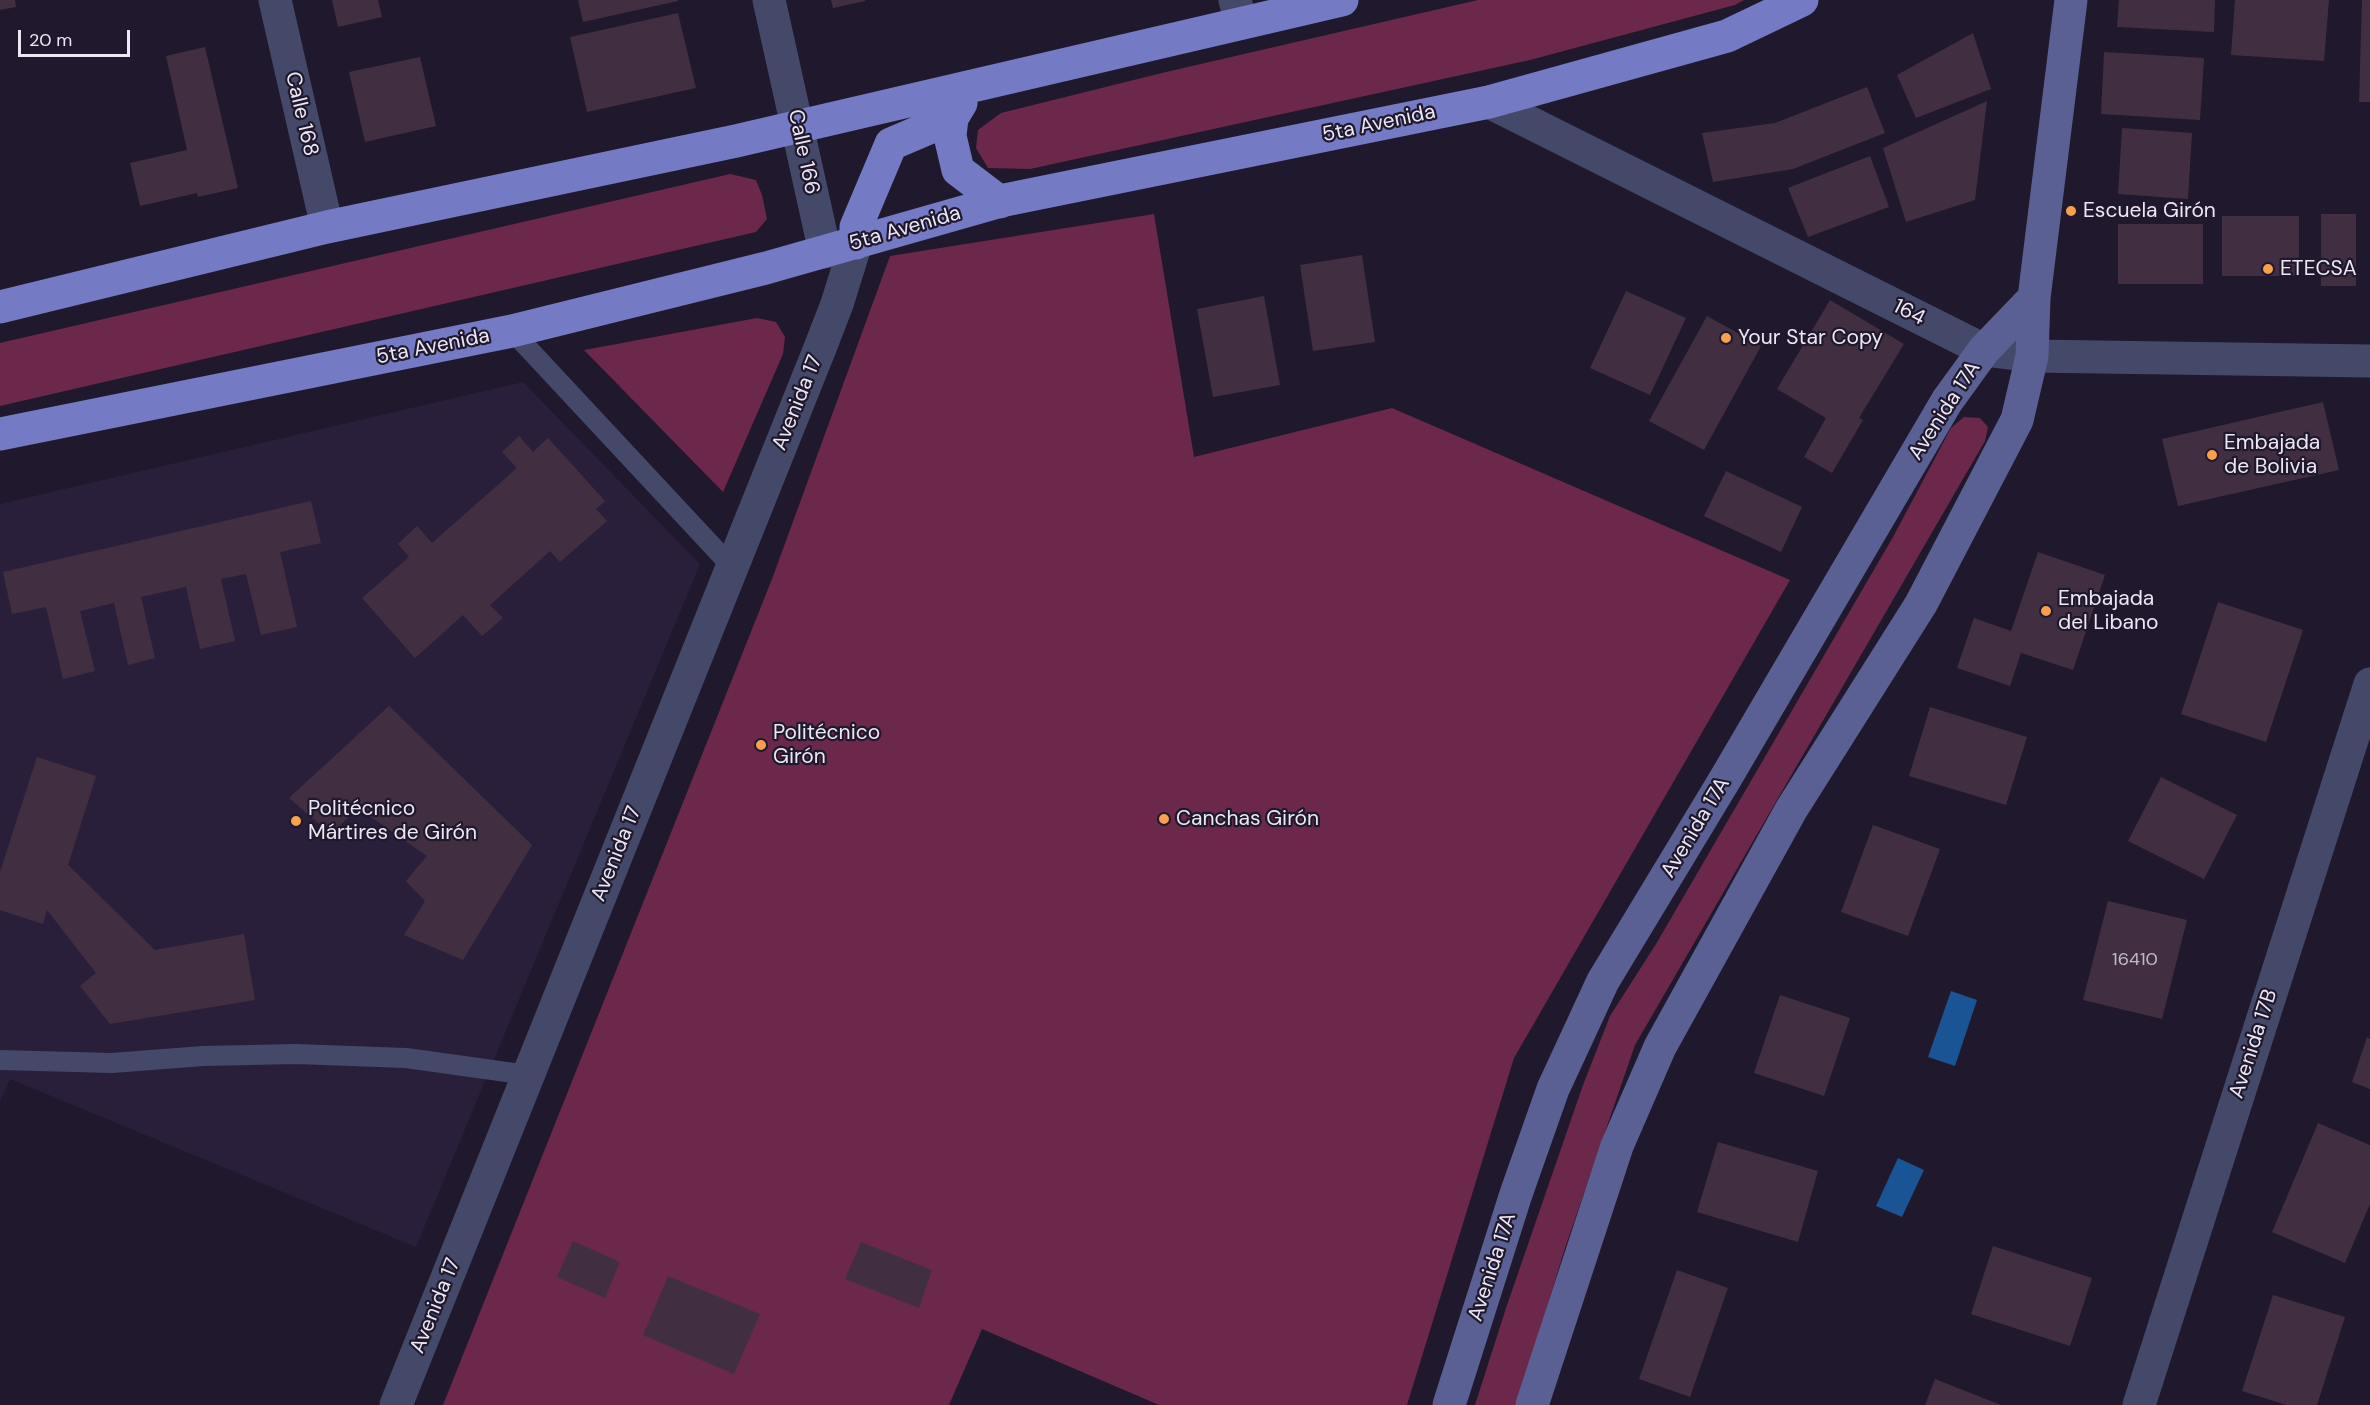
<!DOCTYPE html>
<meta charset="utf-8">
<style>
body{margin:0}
#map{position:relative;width:2370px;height:1405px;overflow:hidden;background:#20182c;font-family:"DM Sans",sans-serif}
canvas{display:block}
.scale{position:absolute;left:18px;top:30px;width:112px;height:27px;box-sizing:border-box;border:3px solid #ece7f5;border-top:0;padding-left:8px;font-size:18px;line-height:21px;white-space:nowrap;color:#ece7f5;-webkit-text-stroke:4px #20182c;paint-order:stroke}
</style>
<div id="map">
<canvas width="2370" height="1405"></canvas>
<div class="scale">20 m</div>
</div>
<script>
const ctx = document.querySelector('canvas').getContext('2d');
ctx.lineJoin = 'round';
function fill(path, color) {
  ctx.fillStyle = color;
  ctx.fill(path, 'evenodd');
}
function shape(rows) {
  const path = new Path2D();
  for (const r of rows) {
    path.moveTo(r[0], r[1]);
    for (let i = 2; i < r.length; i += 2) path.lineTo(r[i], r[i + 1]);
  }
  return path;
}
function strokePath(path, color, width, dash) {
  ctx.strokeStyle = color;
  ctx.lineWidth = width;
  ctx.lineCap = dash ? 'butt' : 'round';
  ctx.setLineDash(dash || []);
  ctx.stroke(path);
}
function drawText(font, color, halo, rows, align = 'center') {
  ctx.font = font + ' "DM Sans",sans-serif';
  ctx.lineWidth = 4.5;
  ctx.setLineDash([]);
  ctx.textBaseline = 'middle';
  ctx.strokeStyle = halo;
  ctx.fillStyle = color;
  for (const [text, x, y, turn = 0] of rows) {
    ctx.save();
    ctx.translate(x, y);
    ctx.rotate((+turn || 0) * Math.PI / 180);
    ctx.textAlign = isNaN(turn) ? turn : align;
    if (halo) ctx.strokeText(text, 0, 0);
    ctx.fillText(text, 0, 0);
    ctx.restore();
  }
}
const built = shape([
 [523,382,700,564,416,1247,10,1079,0,1102,0,504]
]);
const green = shape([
 [1478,0,1744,0,1735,5,1530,60,1030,169,988,168,976,148,978,130,1001,113,1166,72],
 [730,174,756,180,762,195,767,219,756,232,0,406,0,343],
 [1154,214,1194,457,1392,408,1790,580,1514,1058,1407,1405,1159,1405,982,1329,949,1405,443,1405,772,579,890,256],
 [757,318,776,322,785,337,783,354,723,492,584,350],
 [1964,417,1980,418,1988,427,1985,441,1635,1045,1565,1248,1517,1405,1475,1405,1506,1308,1583,1085,1610,1016,1656,944,1893,537,1951,428]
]);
const water = shape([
 [1951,991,1977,1000,1955,1066,1928,1057],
 [1898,1158,1924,1170,1902,1217,1876,1206]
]);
const building = shape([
 [0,0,15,0,16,7,0,10],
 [332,0,378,0,382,17,338,27],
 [578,0,678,0,678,1,583,22],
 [831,0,865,0,865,1,833,8],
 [2119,0,2215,0,2214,32,2117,27],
 [2235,0,2329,0,2324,61,2231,55],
 [2362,0,2370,0,2370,102,2359,102],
 [678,13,696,88,587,112,570,37],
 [1973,33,1991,89,1916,118,1897,75],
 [205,47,238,188,198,197,197,193,140,206,130,163,187,150,166,56],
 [2104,52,2204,58,2200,120,2101,114],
 [420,57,436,126,365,142,349,72],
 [1867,87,1885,133,1793,169,1713,182,1702,133,1775,123],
 [1987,101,1975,200,1906,222,1883,148],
 [2122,128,2192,133,2188,199,2118,194],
 [1870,156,1889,207,1808,237,1788,188],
 [2321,214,2356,214,2356,286,2321,286],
 [2222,216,2299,216,2299,276,2222,276],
 [2118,224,2203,224,2203,284,2118,284],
 [1362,255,1375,342,1313,351,1300,265],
 [1626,291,1686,318,1650,395,1590,368],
 [1264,296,1280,385,1213,397,1197,309],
 [1830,300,1904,344,1859,418,1863,420,1832,473,1804,457,1826,418,1777,389],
 [1707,316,1761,346,1704,450,1649,421],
 [2323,402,2339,470,2178,506,2162,439],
 [519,436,533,452,548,438,605,501,596,509,607,521,560,562,550,551,490,605,503,618,482,636,463,615,415,658,362,598,409,557,398,544,417,526,432,543,517,468,502,452],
 [1726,471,1802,507,1781,552,1704,516],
 [311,501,321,543,280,552,297,627,261,635,246,574,221,579,235,641,200,649,186,587,141,597,155,658,128,665,114,603,80,611,95,671,63,679,46,607,12,614,3,572],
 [2038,552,2105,575,2073,670,2021,653,2010,686,1957,668,1974,618,2011,631],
 [2218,602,2303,630,2266,742,2181,714],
 [389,706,532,845,463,960,404,935,425,901,406,881,427,856,358,808,331,834,289,798],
 [1930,707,2027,737,2006,805,1909,776],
 [37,757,96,776,68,865,155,950,244,934,255,1000,110,1024,80,986,96,973,47,910,43,924,0,910,0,872],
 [2161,777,2237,815,2204,879,2128,841],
 [1873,825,1940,849,1908,936,1841,912],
 [2108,901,2187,920,2162,1019,2083,1000],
 [1780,995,1850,1018,1824,1096,1754,1073],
 [2367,1037,2370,1039,2370,1089,2352,1082],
 [2318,1123,2370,1145,2370,1204,2345,1263,2272,1232],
 [1718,1142,1818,1171,1798,1242,1697,1212],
 [573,1241,620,1262,605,1298,557,1277],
 [861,1242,932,1270,919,1308,845,1279],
 [1993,1246,2092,1278,2070,1346,1971,1314],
 [1677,1270,1728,1288,1690,1397,1639,1379],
 [668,1276,760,1314,734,1374,643,1335],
 [2273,1295,2345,1317,2317,1405,2286,1405,2242,1391],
 [1935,1379,2001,1405,1925,1405]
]);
const service = shape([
 [512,331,732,567],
 [0,1060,112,1063,203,1056,296,1054,406,1058,528,1075]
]);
const minor = shape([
 [275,0,327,227],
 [769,0,825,252],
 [1235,0,1241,23],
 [1489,102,1984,350],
 [2139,1405,2370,684]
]);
const tertiary = shape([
 [1984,350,2032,356,2370,361],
 [396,1405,820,348,837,304,856,243]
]);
const secondary = shape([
 [1449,1405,1516,1194,1553,1089,1603,981,1724,781,1947,401,1984,350,2034,298],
 [1532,1405,1617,1146,1660,1047,1791,810,1921,604,2017,420,2032,356,2034,298,2071,0]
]);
const trunk = shape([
 [961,103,952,118,950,136,958,170,1000,202],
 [856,243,856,227,891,144,952,118],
 [0,307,327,227,736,141,1342,0],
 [0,434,512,331,766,268,1005,200,1489,102,1727,36,1802,0]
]);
const markers = [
 [2071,211,6,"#f8a04b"],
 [2268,269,6,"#f8a04b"],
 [1726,338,6,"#f8a04b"],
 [2212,455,6,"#f8a04b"],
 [2046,611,6,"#f8a04b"],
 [761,745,6,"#f8a04b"],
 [1164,819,6,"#f8a04b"],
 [296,821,6,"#f8a04b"]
];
const numberNames = [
 ["16410",2135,960]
];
const streetNames = [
 ["Calle 168",301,114,77],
 ["5ta Avenida",1379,124,-12],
 ["Calle 166",803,152,78],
 ["5ta Avenida",905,229,-16],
 ["164",1909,313,27],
 ["5ta Avenida",433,347,-11],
 ["Avenida 17",798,403,-68],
 ["Avenida 17A",1945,411,-57],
 ["Avenida 17A",1696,828,-59],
 ["Avenida 17",617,854,-68],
 ["Avenida 17B",2254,1044,-72],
 ["Avenida 17A",1493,1267,-72],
 ["Avenida 17",436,1306,-68]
];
const poiNames = [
 ["Escuela Girón",2083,211],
 ["ETECSA",2280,269],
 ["Your Star Copy",1738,338],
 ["Embajada",2224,443],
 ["de Bolivia",2224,467],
 ["Embajada",2058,599],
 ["del Libano",2058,623],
 ["Politécnico",773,733],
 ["Girón",773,757],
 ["Politécnico",308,809],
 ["Mártires de Girón",308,833],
 ["Canchas Girón",1176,819]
];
fill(built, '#2a1f3a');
fill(green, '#6b284b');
fill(water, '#1b5494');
fill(building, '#412f41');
strokePath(service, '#444869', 20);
strokePath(minor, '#444869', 33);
strokePath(tertiary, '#444869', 33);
strokePath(secondary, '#5b6094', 33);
strokePath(trunk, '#747ac4', 33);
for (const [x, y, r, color] of markers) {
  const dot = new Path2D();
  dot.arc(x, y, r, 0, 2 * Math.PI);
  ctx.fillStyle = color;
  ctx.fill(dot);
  strokePath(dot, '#20182c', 2);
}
drawText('18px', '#c1b9c8', null, numberNames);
drawText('21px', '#ece7f5', '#20182c', streetNames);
drawText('21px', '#ece7f5', '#20182c', poiNames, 'left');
</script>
